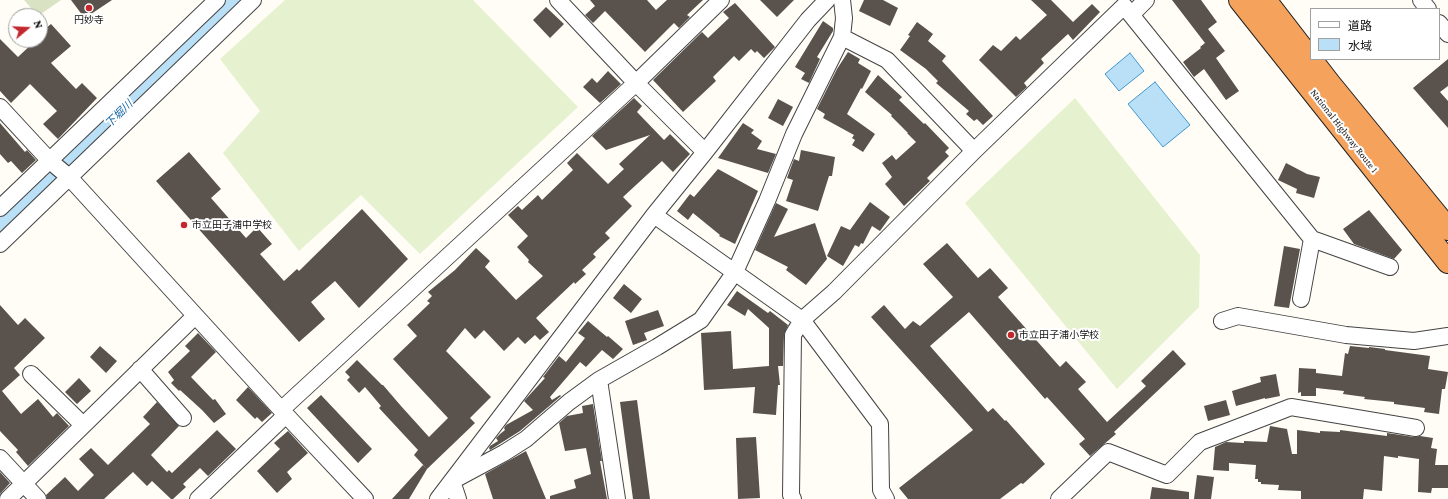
<!DOCTYPE html>
<meta charset="utf-8">
<style>
body{margin:0}
#map{position:relative;width:1448px;height:499px;overflow:hidden;background:#fffdf5;font-family:"Crimson Pro","Noto Sans JP",serif}
canvas{display:block}
.legend{position:absolute;left:1310px;top:8px;width:130px;height:52px;box-sizing:border-box;background:#fff;border:1px solid #a0a0a0;margin:0;padding:5px 7px;list-style:none;font-size:12px;color:#111}
.legend li{display:flex;align-items:center;gap:8px;height:20px}
.legend b{width:20px;border:1px solid #a0a0a0}
.north{position:absolute;left:8px;top:8px;width:40px;height:40px;box-sizing:border-box;background:#fff;border:1px solid #a0a0a0;border-radius:50%;rotate:71deg;font-size:11px;font-weight:700;line-height:16px;text-align:center;color:#111}
.north::after{content:'';display:block;margin:auto;width:14px;height:18px;background:#c4262e;clip-path:polygon(50% 0,100% 100%,50% 72%,0 100%)}
</style>
<div id="map">
<canvas width="1448" height="499"></canvas>
<ul class="legend">
<li><b style="height:5px;background:#fff"></b>道路</li>
<li><b style="height:11px;background:#b9e0f7"></b>水域</li>
</ul>
<div class="north">N</div>
</div>
<script>
const ctx = document.querySelector('canvas').getContext('2d');
ctx.lineJoin = 'round';
function fill(path, color) {
  ctx.fillStyle = color;
  ctx.fill(path, 'evenodd');
}
function shape(rows) {
  const path = new Path2D();
  for (const r of rows) {
    path.moveTo(r[0], r[1]);
    for (let i = 2; i < r.length; i += 2) path.lineTo(r[i], r[i + 1]);
  }
  return path;
}
function strokePath(path, color, width, dash) {
  ctx.strokeStyle = color;
  ctx.lineWidth = width;
  ctx.lineCap = dash ? 'butt' : 'round';
  ctx.setLineDash(dash || []);
  ctx.stroke(path);
}
function drawText(font, color, halo, rows, align = 'center') {
  ctx.font = font + ' "Crimson Pro","Noto Sans JP",serif';
  ctx.lineWidth = 4;
  ctx.setLineDash([]);
  ctx.textBaseline = 'middle';
  ctx.strokeStyle = halo;
  ctx.fillStyle = color;
  for (const [text, x, y, turn = 0] of rows) {
    ctx.save();
    ctx.translate(x, y);
    ctx.rotate((+turn || 0) * Math.PI / 180);
    ctx.textAlign = isNaN(turn) ? turn : align;
    if (halo) ctx.strokeText(text, 0, 0);
    ctx.fillText(text, 0, 0);
    ctx.restore();
  }
}
const cemetery = shape([
 [24,0,61,0,38,16]
]);
const pitch = shape([
 [285,0,473,0,578,107,420,254,361,195,299,251,223,153,260,111,220,59],
 [1075,98,1200,255,1199,307,1117,389,965,203]
]);
const water = shape([
 [1130,53,1144,71,1119,91,1105,74,1130,53],
 [1155,82,1190,125,1163,147,1128,104,1155,82]
]);
const river = shape([
 [0,228,237,0]
]);
const building = shape([
 [71,0,112,0,91,14,89,12,83,16],
 [590,0,647,0,656,10,667,0,703,0,687,15,690,17,679,28,674,23,645,52,605,11,593,23,585,15,595,6],
 [760,0,794,0,777,17],
 [864,0,883,0,898,8,890,26,859,11],
 [1031,0,1051,0,1073,22,1092,4,1100,12,1073,40,1068,34,1041,59,1044,63,1024,83,1027,87,1016,97,979,60,993,45,1001,51,1016,36,1020,40,1047,15],
 [1172,0,1201,0,1217,22,1208,29,1225,51,1216,58,1239,91,1226,100,1204,69,1194,77,1183,62,1201,48,1200,47,1205,43],
 [735,3,775,47,764,58,757,51,755,53,751,49,739,61,734,56,713,77,716,81,683,112,653,80,702,32,708,38,729,18,723,12],
 [546,7,564,24,550,38,533,20],
 [823,21,833,28,833,31,817,57,820,59,809,83,801,79,805,73,795,67],
 [917,22,933,34,928,41,946,56,942,61,993,116,983,125,977,119,974,121,966,114,969,111,936,83,938,81,926,69,900,50,910,36,908,35],
 [51,24,71,46,51,63,76,89,82,83,97,98,58,139,43,124,57,111,30,84,11,103,0,91,0,39,18,57,36,40,40,40,40,33],
 [848,52,860,59,858,63,871,71,862,89,861,88,847,114,875,134,863,152,852,145,855,140,852,138,854,135,823,118,825,114,817,109,837,69],
 [1448,59,1448,86,1440,92,1448,101,1448,128,1413,88],
 [608,71,621,84,600,103,583,87,592,78,597,83],
 [878,75,902,97,899,100,924,124,925,123,949,148,945,152,949,156,927,178,930,181,904,206,885,184,892,177,882,163,892,155,896,160,916,142,907,133,908,133,891,116,892,115,865,92],
 [634,98,642,106,637,112,664,140,670,134,690,154,673,172,662,161,623,197,632,206,605,233,610,238,593,254,596,257,582,270,586,274,575,284,574,282,536,318,549,332,540,340,535,335,525,344,518,337,504,351,484,330,475,339,465,328,446,351,491,397,470,418,475,423,427,469,409,499,392,499,423,465,427,469,414,455,418,450,379,408,381,406,365,387,359,393,347,380,350,377,345,372,357,360,382,385,383,385,401,406,429,437,448,418,393,359,417,336,407,325,430,303,427,301,432,296,428,292,455,270,476,248,490,261,485,267,516,300,543,276,528,262,529,260,517,247,528,236,508,215,518,206,522,210,538,195,542,200,573,170,567,163,577,153,608,184,624,169,619,164,650,135,606,150,592,136],
 [778,99,793,107,783,126,768,118],
 [0,123,25,152,27,150,36,160,22,173,11,161,8,163,0,154],
 [743,123,754,130,751,133,762,141,757,149,776,154,768,173,718,158],
 [801,150,835,157,832,176,829,176,818,211,786,201,793,180,787,178,794,159,799,161],
 [189,152,221,189,211,198,246,238,257,227,272,244,260,254,284,281,297,269,299,271,362,209,408,259,359,308,335,281,311,302,325,319,299,342,156,181],
 [1286,163,1307,174,1320,177,1314,198,1296,193,1297,189,1278,180],
 [718,169,758,191,735,244,719,236,720,235,693,213,688,220,677,211,690,194,694,197],
 [870,202,890,217,880,231,872,226,863,244,861,243,859,247,855,245,843,266,827,256,841,226,850,230],
 [776,203,788,209,774,237,815,223,827,259,806,285,786,270,788,267,755,250],
 [1369,210,1402,250,1394,259,1354,244,1343,229],
 [947,243,978,278,990,268,1008,288,998,297,1060,367,1066,361,1086,382,1078,389,1107,422,1146,386,1141,381,1173,350,1186,364,1114,432,1116,434,1090,456,1079,444,1085,439,1047,397,1045,399,969,312,930,346,988,412,993,408,1005,421,1006,420,1045,464,1023,484,1021,483,1000,499,908,499,899,488,973,430,871,317,884,305,905,329,913,321,920,326,953,297,923,264],
 [1284,246,1300,249,1289,308,1274,306],
 [624,284,642,299,631,313,613,298],
 [737,291,768,313,770,311,788,325,784,335,783,366,778,366,780,385,778,385,776,415,753,413,755,387,704,390,701,333,731,331,733,369,769,366,769,328,748,309,745,316,727,305],
 [0,305,18,325,25,318,45,338,14,368,20,375,2,391,21,414,38,399,53,417,57,413,69,426,28,466,16,452,18,450,0,431],
 [658,310,664,326,644,333,647,340,633,345,625,321],
 [588,321,607,337,608,336,623,349,613,359,602,350,586,367,580,362,550,397,552,400,560,395,561,396,520,431,490,450,489,448,490,446,498,441,496,438,500,434,505,430,504,428,506,425,533,410,524,401,545,378,543,377,559,356,566,362,585,338,578,333],
 [198,333,216,352,191,377,213,400,215,399,226,414,214,423,202,410,180,390,179,391,171,383,174,380,168,372,190,351,185,346],
 [100,346,117,361,106,373,90,357],
 [1350,346,1369,348,1369,347,1385,349,1385,350,1430,356,1428,369,1448,372,1445,389,1442,389,1439,414,1424,412,1425,408,1394,404,1394,402,1364,399,1365,397,1343,394,1344,391,1316,388,1316,396,1301,396,1301,392,1298,393,1299,368,1316,369,1316,373,1342,376,1345,353,1348,354],
 [1276,374,1280,396,1265,399,1265,398,1236,406,1232,391,1261,382,1260,377],
 [79,378,91,391,77,404,65,392],
 [248,387,272,413,262,422,257,417,255,419,236,400],
 [321,395,372,449,358,463,307,408],
 [637,400,650,499,633,499,620,402],
 [1226,400,1230,415,1208,421,1204,406],
 [157,402,179,426,151,455,167,472,169,470,172,473,217,430,236,449,208,476,200,468,183,484,186,487,173,499,171,499,152,481,147,486,133,472,104,499,47,499,46,495,65,477,78,491,94,475,79,459,91,448,108,465,150,424,143,417],
 [593,404,602,461,600,461,607,499,550,499,550,496,576,488,574,480,591,474,586,448,565,451,559,423,567,416,583,413,582,406],
 [1270,426,1287,429,1292,454,1297,454,1297,430,1320,433,1320,431,1340,432,1340,430,1387,436,1387,433,1414,437,1420,436,1433,438,1431,448,1437,449,1435,465,1448,465,1448,488,1432,488,1431,493,1418,492,1419,459,1398,456,1398,458,1384,456,1382,491,1364,489,1363,499,1301,499,1301,491,1278,490,1279,485,1261,484,1261,482,1258,482,1258,479,1255,479,1256,465,1229,463,1229,471,1213,470,1215,447,1226,442,1244,443,1244,441,1267,442],
 [288,431,308,453,287,472,292,479,277,493,257,471,280,449,274,443],
 [756,437,760,498,738,499,736,438],
 [526,451,546,499,493,499,485,474],
 [0,472,10,483,0,494],
 [1197,475,1214,477,1211,499,1194,499],
 [1152,487,1189,492,1189,499,1150,499]
]);
const minor = shape([
 [558,0,636,83,705,152],
 [1421,0,1428,9],
 [1132,14,1146,0],
 [1439,23,1448,34],
 [842,37,887,60,974,151],
 [0,107,50,161,69,177,286,415,365,499],
 [0,208,217,0],
 [654,215,802,320,880,424,881,490,886,499],
 [0,244,253,0],
 [1301,299,1312,239],
 [1222,321,1238,316,1346,335,1414,341,1448,336],
 [140,369,183,418],
 [31,374,83,425],
 [599,380,617,499],
 [281,410,636,83,721,0],
 [0,458,38,499],
 [8,499,195,316],
 [198,499,286,415],
 [438,499,654,215,705,152,808,20,827,0],
 [458,499,452,481,504,453,526,439,569,402,599,380,657,347,701,320,735,272,767,201,794,134,842,37,844,18,842,0],
 [793,499,791,495,793,335,802,320,834,292,974,151,1124,6,1312,239,1390,267],
 [1059,499,1108,452,1167,475,1200,442,1291,407,1416,428]
]);
const highway = shape([
 [1240,0,1448,262],
 [1265,0,1329,83,1448,229]
]);
const markers = [
 [89,8,4,"#c4262e"],
 [184,225,4,"#c4262e"],
 [1011,335,4,"#c4262e"]
];
const poiNames = [
 ["円妙寺",89,20,"center"],
 ["市立田子浦中学校",192,225],
 ["市立田子浦小学校",1019,335]
];
const streetNames = [
 ["National Highway Route 1",1344,131,52]
];
const waterNames = [
 ["下堀川",119,114,-44]
];
fill(cemetery, '#d9e3c4');
fill(pitch, '#e6f2cf');
fill(water, '#b9e0f7');
strokePath(water, '#3f96cf', 1);
strokePath(river, '#b9e0f7', 26);
fill(building, '#5a524d');
strokePath(minor, '#444', 18);
strokePath(highway, '#222', 24);
strokePath(minor, '#fff', 16);
strokePath(highway, '#f5a25d', 22);
for (const [x, y, r, color] of markers) {
  const dot = new Path2D();
  dot.arc(x, y, r, 0, 2 * Math.PI);
  ctx.fillStyle = color;
  ctx.fill(dot);
  strokePath(dot, '#fff', 1.5);
}
drawText('10px', '#111', '#fff', poiNames, 'left');
drawText('10px', '#111', '#fff', streetNames);
drawText('italic 11px', '#1768a6', '#fff', waterNames);
</script>
